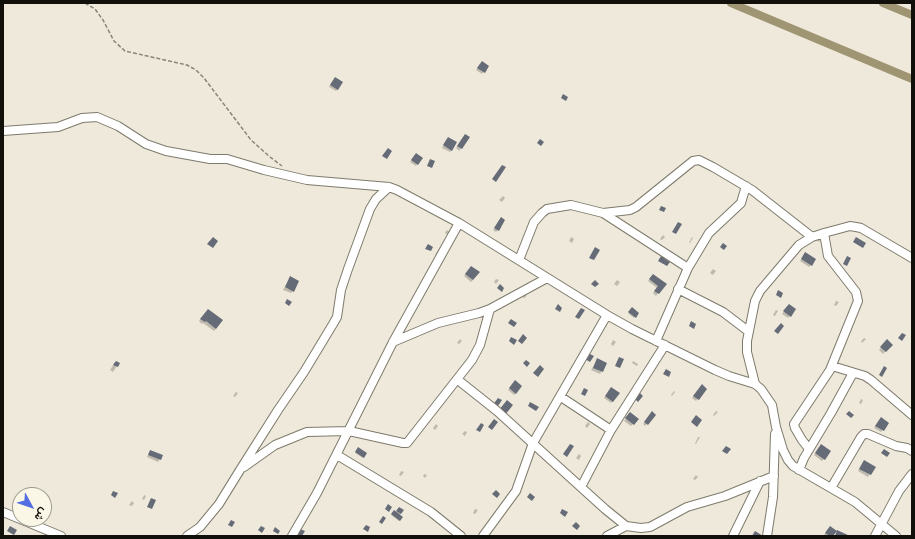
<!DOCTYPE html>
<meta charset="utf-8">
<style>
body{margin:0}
#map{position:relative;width:915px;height:539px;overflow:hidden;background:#eee9da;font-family:"Nunito Sans",Vazirmatn,sans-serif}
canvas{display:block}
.frame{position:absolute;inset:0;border:4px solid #11100b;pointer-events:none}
.north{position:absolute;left:12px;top:487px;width:40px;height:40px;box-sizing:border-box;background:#fbf7e7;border:1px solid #9d9b8f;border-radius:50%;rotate:130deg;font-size:11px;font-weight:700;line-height:16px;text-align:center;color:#11100b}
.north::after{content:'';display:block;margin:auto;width:14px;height:18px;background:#536de2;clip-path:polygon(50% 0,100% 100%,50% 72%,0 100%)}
</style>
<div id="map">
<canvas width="915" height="539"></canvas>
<div class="frame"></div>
<div class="north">ش</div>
</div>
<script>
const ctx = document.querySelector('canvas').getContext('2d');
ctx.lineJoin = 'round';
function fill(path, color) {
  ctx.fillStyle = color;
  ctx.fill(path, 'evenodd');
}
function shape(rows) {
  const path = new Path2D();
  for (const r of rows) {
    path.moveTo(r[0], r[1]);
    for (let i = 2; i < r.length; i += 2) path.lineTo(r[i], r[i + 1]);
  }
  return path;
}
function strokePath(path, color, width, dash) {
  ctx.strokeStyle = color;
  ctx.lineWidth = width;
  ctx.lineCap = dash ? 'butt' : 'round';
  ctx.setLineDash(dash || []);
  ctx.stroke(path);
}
const shadow = shape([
 [480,64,488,67,482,74,476,70],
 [333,80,338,89,336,91,329,87],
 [463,137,469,137,459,151,456,148],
 [446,140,452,150,450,152,442,148],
 [414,156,417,164,416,166,410,162],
 [503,196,505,198,502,202,499,200],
 [501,219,498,230,496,232,493,230],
 [447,230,450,232,448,235,445,233],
 [663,235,665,237,662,240,660,239],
 [819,236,822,238,819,242,816,240],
 [571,237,574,239,572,243,569,241],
 [692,237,693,238,690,243,689,243],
 [440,247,442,248,437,256,435,255],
 [804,255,811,265,809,267,800,261],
 [469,269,473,280,471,282,464,276],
 [713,269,716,271,713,275,710,273],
 [653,275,665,284,656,296,653,293,657,288,648,281],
 [290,278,293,291,291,293,283,290],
 [496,279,499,280,496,284,494,282],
 [617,280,620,282,617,286,614,284],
 [525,293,527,294,525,298,522,297],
 [836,301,839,302,836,306,834,305],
 [787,307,790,316,788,318,782,314],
 [632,309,638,313,634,318,628,313],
 [776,310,778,311,775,316,773,315],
 [206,312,222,321,214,331,203,323,202,324,199,321],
 [864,338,866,339,862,343,861,341],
 [460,339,462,341,459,344,457,343],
 [613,340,616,342,613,346,611,344],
 [887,341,891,345,883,354,879,350],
 [598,359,606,364,600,374,591,370],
 [633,361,638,364,637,366,632,363],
 [115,362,119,363,113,372,110,370],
 [513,384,516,393,514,395,508,390],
 [700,388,706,389,696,401,692,398],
 [610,390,613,401,611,403,604,398],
 [674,391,675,392,672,396,671,395],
 [236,392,238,393,235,397,233,396],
 [861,399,863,400,861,404,859,403],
 [716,411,718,412,714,416,713,415],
 [628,415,633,424,631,426,624,421],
 [650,415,655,415,645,426,643,424],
 [879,420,888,423,881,432,874,428],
 [588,422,590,424,587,428,585,426],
 [436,424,438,426,435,430,433,428],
 [465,431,467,432,465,436,462,434],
 [698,437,700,437,696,444,695,444],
 [819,447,824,459,822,461,814,455],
 [358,449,366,453,363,458,355,453],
 [150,451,162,456,158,462,147,457],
 [579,454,581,456,579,460,576,458],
 [863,463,874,467,868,477,858,471],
 [401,471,404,472,401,476,399,475],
 [424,474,427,475,425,478,423,476],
 [696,475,698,477,695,480,693,479],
 [144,495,146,496,144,500,142,499],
 [132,501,134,503,132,506,129,505],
 [399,509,401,514,399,515,402,517,399,521,391,515,394,511,396,513],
 [475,509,478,510,475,514,473,513],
 [828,529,832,536,824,535]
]);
const canal = shape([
 [731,3,912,79],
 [883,3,912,15]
]);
const building = shape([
 [482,61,489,66,485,73,477,68],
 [335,77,343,82,338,90,330,85],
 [563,94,568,97,566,101,561,98],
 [465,134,470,137,462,149,457,146],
 [448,137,457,142,452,151,443,145],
 [540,139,544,142,541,146,537,143],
 [388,148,392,151,387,159,382,156],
 [416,153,423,158,418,165,411,160],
 [430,159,435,161,432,168,427,166],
 [502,165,506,167,496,182,492,179],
 [661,206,666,208,664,212,659,210],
 [501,217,505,220,499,231,494,228],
 [678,222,682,224,676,234,672,232],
 [213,237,218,241,213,248,207,244],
 [856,237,866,243,863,248,853,242],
 [723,243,727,246,724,250,720,247],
 [428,244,433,247,431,251,425,249],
 [595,247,600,250,594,260,589,258],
 [805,252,816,259,812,266,801,259],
 [661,256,670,262,667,266,658,261],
 [847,256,851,258,847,266,843,264],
 [471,266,480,272,473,280,465,274],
 [653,274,667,284,659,294,654,291,658,286,649,279],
 [290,276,299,281,294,292,285,287],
 [595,280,599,284,595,287,591,284],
 [500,284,504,288,502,292,497,288],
 [778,290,783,293,781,298,776,295],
 [287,299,292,302,289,306,285,303],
 [558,304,562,308,560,312,555,309],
 [789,304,796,309,791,317,783,311],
 [632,307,639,313,636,318,628,312],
 [581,308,585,310,579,319,575,317],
 [208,309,223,320,216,329,206,321,205,322,200,319],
 [511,319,517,323,514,327,508,323],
 [691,321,696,324,694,329,689,326],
 [781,323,784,326,778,334,774,331],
 [902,333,906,335,902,341,898,338],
 [523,334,527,338,522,344,518,341],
 [511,337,517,340,514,345,509,341],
 [887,339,893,345,886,352,880,347],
 [588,353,594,356,590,362,585,359],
 [619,357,624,359,620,368,615,366],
 [597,358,607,363,603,372,593,368],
 [526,360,530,363,527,367,523,363],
 [116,361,120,363,118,367,113,365],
 [540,365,544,369,538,377,533,373],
 [884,366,887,368,882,377,879,375],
 [666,369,671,372,669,377,663,374],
 [515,380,522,386,516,394,509,388],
 [702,384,707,389,699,400,693,396],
 [611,387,620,393,613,402,605,396],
 [584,388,588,390,585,396,581,394],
 [640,393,643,396,638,402,635,399],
 [498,398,502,400,496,409,492,406],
 [507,400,513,405,505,415,499,410],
 [530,402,539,407,536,411,528,406],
 [652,411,656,415,648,425,644,422],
 [849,411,854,415,851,418,846,414],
 [630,412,639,419,634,425,625,418],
 [696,415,702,420,697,427,691,422],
 [881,417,889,423,884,431,875,426],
 [494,419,498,422,492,430,488,427],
 [481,423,484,425,480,432,476,430],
 [570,444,574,446,567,457,563,454],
 [821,444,831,451,825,460,815,453],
 [726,446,731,449,727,454,722,451],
 [358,447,367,453,364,458,355,452],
 [884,449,890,453,887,457,881,453],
 [150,450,163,455,161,460,148,455],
 [864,460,876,467,871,475,859,469],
 [496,490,500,494,497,498,492,494],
 [113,491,118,493,115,498,111,495],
 [530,493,535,497,532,501,527,497],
 [151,498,156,500,152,509,147,507],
 [388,504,392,507,389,512,385,509],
 [399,507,404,510,401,514,396,511],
 [562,509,568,512,565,517,560,513],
 [394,510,403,517,400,521,391,514],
 [383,516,386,518,382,524,379,522],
 [231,520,235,522,232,527,228,525],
 [576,522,580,526,577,530,572,526],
 [366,525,370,527,368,532,363,529],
 [10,526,17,530,14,535,7,531],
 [261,526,265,528,262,533,258,530],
 [830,526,837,531,833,536,830,536,825,533],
 [275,527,280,531,278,534,273,531],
 [300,529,305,531,302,536,297,534],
 [837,530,850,536,835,536],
 [755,531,763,536,752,536]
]);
const path = shape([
 [85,3,95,9,103,20,114,41,125,51,187,65,196,70,204,78,251,140,270,157,282,166]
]);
const street = shape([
 [3,131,58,127,82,118,97,117,118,126,146,144,166,151,210,159,227,159,264,170,307,180,389,187,397,190,459,223,607,315,632,329,715,370,729,376,755,384,761,389,772,405,776,427,783,450,788,460,793,466,855,502,896,536],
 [603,213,630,210,636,207,693,161,699,160,713,167,752,190,812,237],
 [519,260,534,222,542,213,547,209,571,205,603,213,688,268],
 [678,289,723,312,748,331],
 [656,341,688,268,709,233,741,203,746,186],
 [393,342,438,323,479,313,490,309,547,278],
 [832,366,865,376,871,380,912,415],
 [458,380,497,411,605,509,626,526],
 [755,384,747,352,747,341,755,301,760,291,799,245,812,237,824,233,850,226,856,227,861,228,912,258],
 [561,397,611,430],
 [809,449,802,440,795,428,794,424,830,370,858,301,856,292,828,256,824,233],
 [337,455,431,512,461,536],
 [244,467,275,445,307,432,349,431,403,443,407,443,472,360,480,345,490,309],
 [799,470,804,458,831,413,853,373],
 [581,487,611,430,665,345],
 [831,488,861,437,864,434,868,434,896,446,907,448,912,451],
 [3,512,61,536],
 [187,536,200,527,219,504,240,470,278,410,304,372,333,324,337,317,341,290,348,269,370,209,376,199,389,187],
 [292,536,317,493,393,342,459,223],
 [483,536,516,491,533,443,607,315],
 [607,536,626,526,641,528,650,527,687,507,725,496,774,476],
 [733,536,760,481],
 [767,536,773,497,775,434],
 [875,536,899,491,912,474]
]);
fill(shadow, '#0003');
strokePath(canal, '#9f9573', 8);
fill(building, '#666b78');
strokePath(street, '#7e7a6c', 10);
strokePath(path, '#88847a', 1.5, [4, 2]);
strokePath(street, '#fff', 8);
</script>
